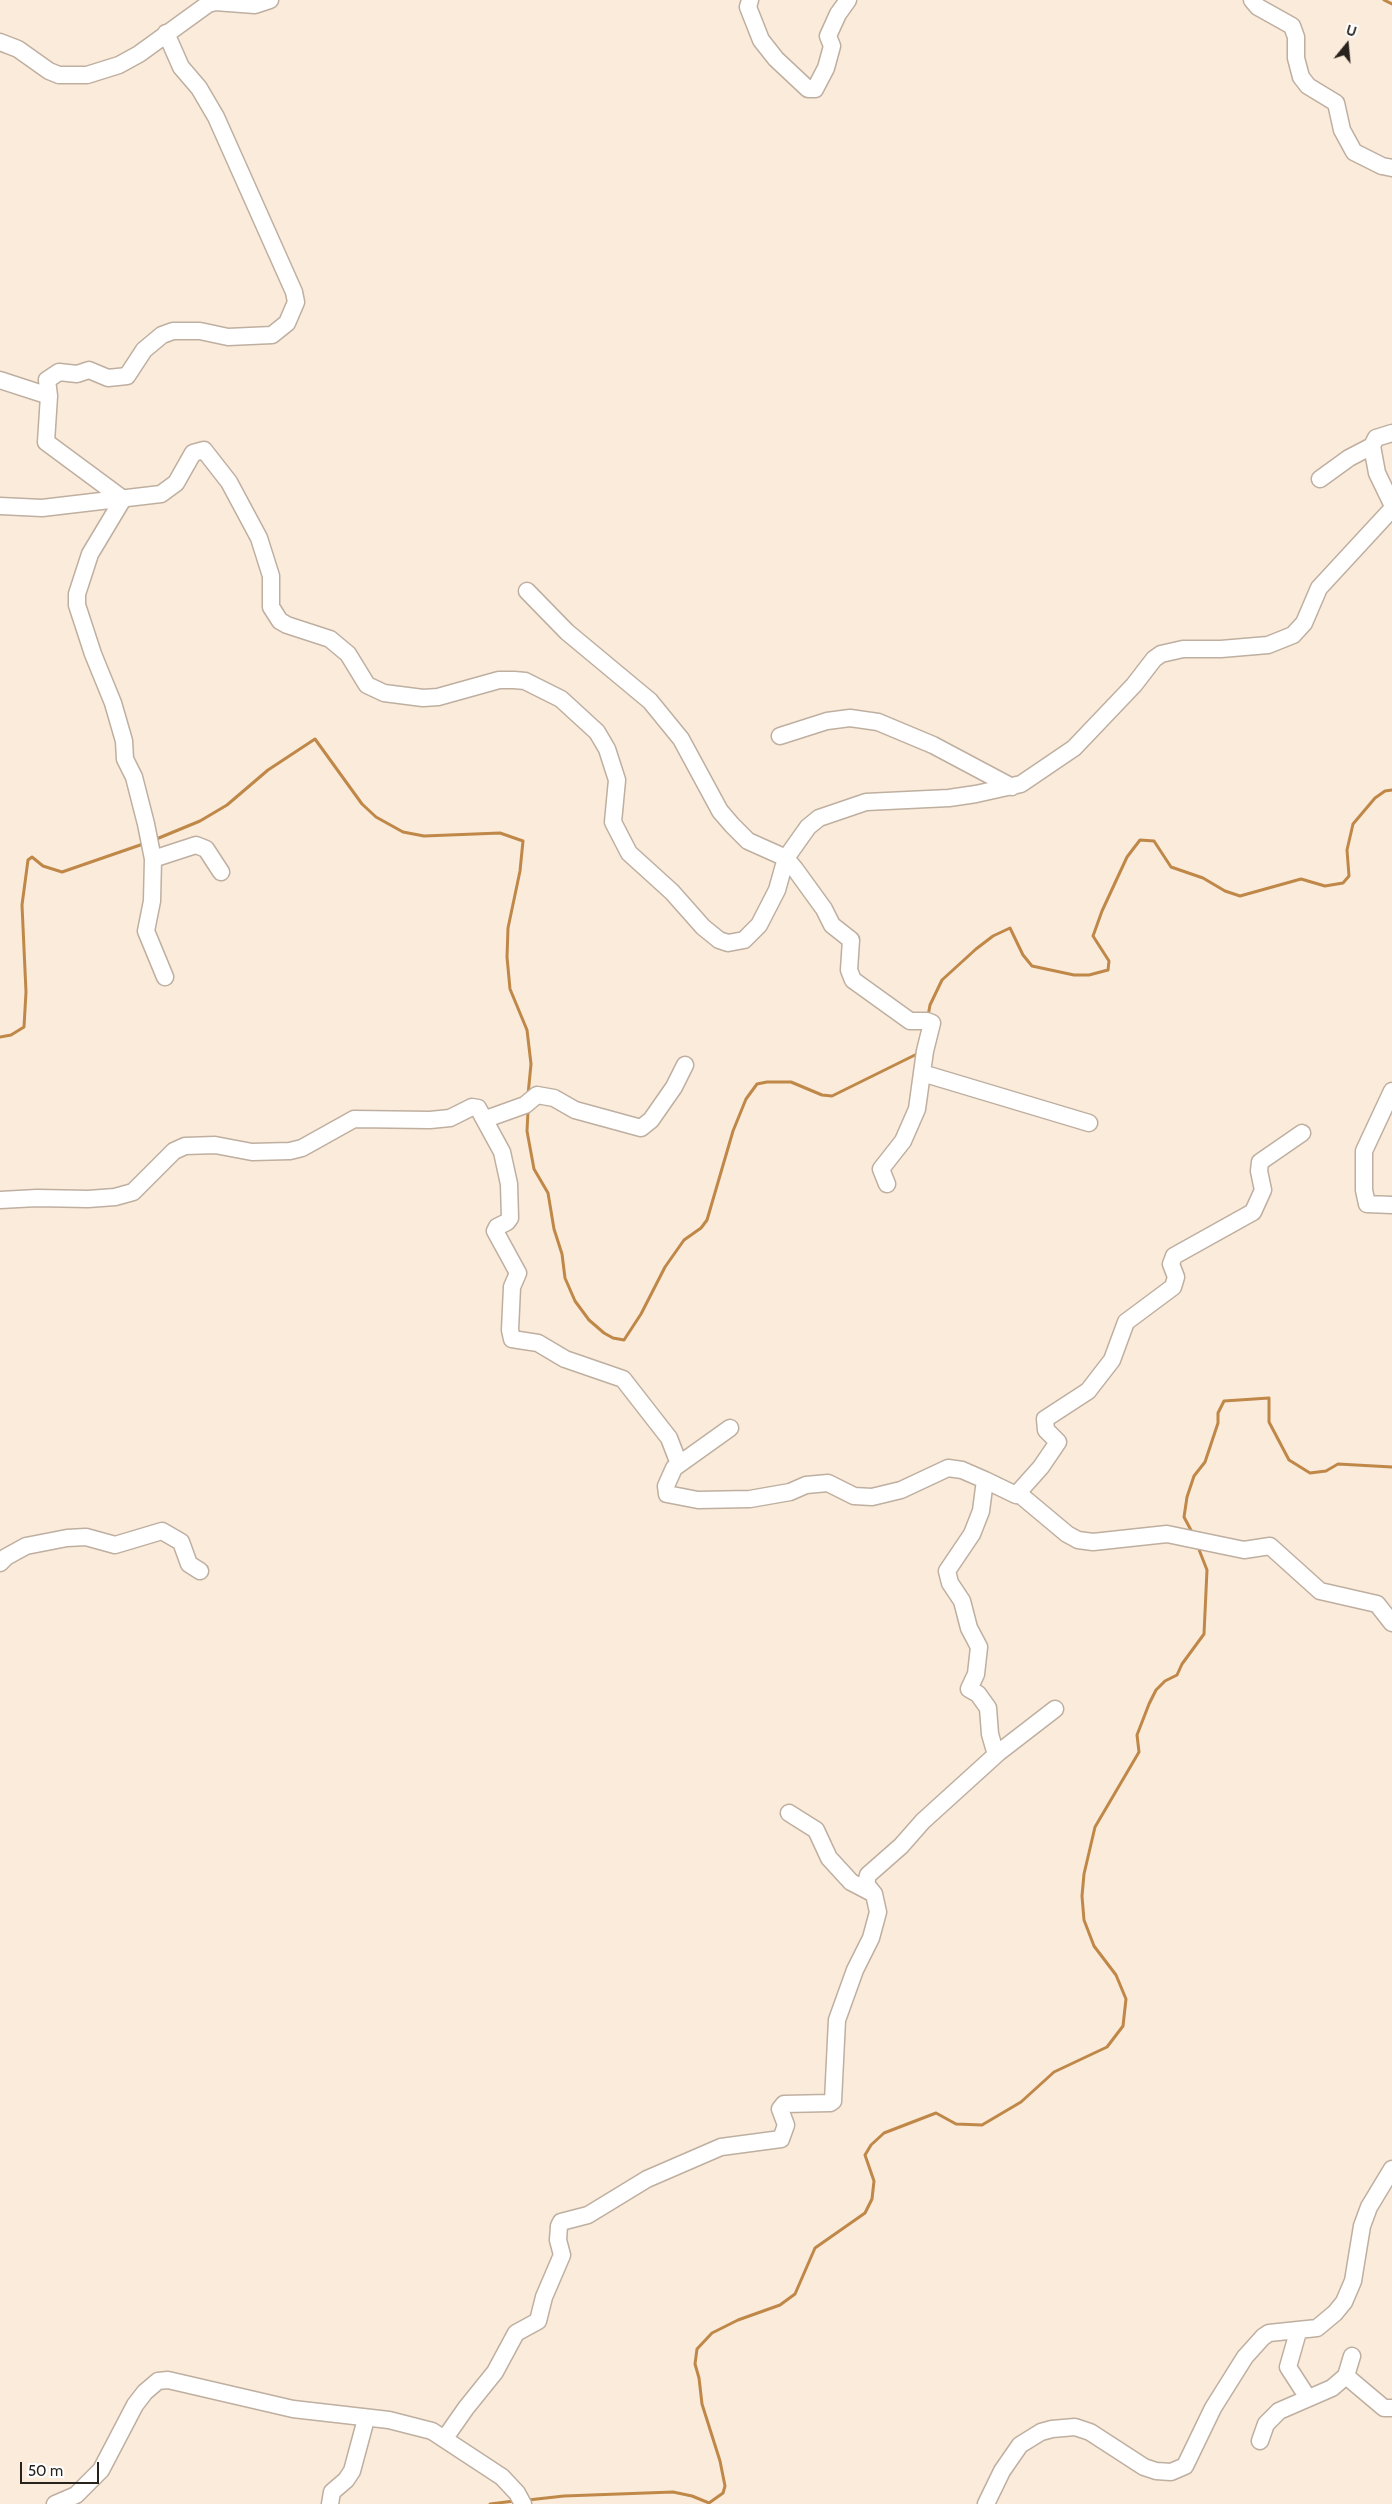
<!DOCTYPE html>
<style>
body{margin:0}
#map{position:relative;width:1392px;height:2504px;overflow:hidden;background:#fbebdb;font-family:Cabin,sans-serif}
canvas{display:block}
.north{position:absolute;left:1322px;top:20px;width:50px;height:50px;-webkit-text-stroke:4px #fff;paint-order:stroke;rotate:17deg;font-size:14px;font-weight:700;line-height:20px;text-align:center;color:#27221c}
.north::after{content:'';display:block;margin:auto;width:18px;height:22px;background:#27221c;clip-path:polygon(50% 0,100% 100%,50% 72%,0 100%)}
.scale{position:absolute;left:20px;top:2462px;width:79px;height:22px;box-sizing:border-box;border:2px solid #27221c;border-top:0;padding-left:6px;font-size:15px;line-height:18px;white-space:nowrap;color:#27221c;-webkit-text-stroke:4px #fff;paint-order:stroke}
</style>
<div id="map">
<canvas width="1392" height="2504"></canvas>
<div class="north">U</div>
<div class="scale">50 m</div>
</div>
<script>
const ctx = document.querySelector('canvas').getContext('2d');
ctx.lineJoin = 'round';
function shape(rows) {
  const path = new Path2D();
  for (const r of rows) {
    path.moveTo(r[0], r[1]);
    for (let i = 2; i < r.length; i += 2) path.lineTo(r[i], r[i + 1]);
  }
  return path;
}
function strokePath(path, color, width, dash) {
  ctx.strokeStyle = color;
  ctx.lineWidth = width;
  ctx.lineCap = dash ? 'butt' : 'round';
  ctx.setLineDash(dash || []);
  ctx.stroke(path);
}
const stream = shape([
 [1384,0,1392,4],
 [154,840,200,821,227,805,268,770,315,739,362,804,376,817,403,832,424,836,500,833,523,841,520,871,508,928,507,957,510,989,527,1030,531,1064,528,1095],
 [928,1016,930,1005,942,980,976,949,993,936,1010,928,1023,955,1032,966,1074,975,1089,975,1108,970,1109,961,1093,936,1102,911,1127,857,1140,840,1154,841,1171,867,1203,878,1225,891,1240,896,1301,879,1325,886,1343,883,1349,876,1347,850,1353,824,1375,798,1385,791,1392,790],
 [0,1037,11,1035,24,1027,26,992,22,905,28,860,32,857,43,866,62,872,146,843],
 [528,1111,527,1131,534,1169,548,1193,554,1229,562,1254,565,1278,575,1301,589,1320,604,1333,613,1338,624,1340,641,1314,665,1267,684,1240,701,1228,707,1220,733,1131,746,1099,757,1084,767,1082,791,1082,822,1095,832,1096,919,1053],
 [1193,1534,1184,1517,1187,1497,1194,1476,1205,1462,1218,1423,1218,1413,1224,1401,1269,1398,1269,1422,1289,1460,1310,1473,1326,1471,1338,1464,1392,1467],
 [528,2500,564,2496,673,2492,692,2496,709,2503,723,2493,725,2486,720,2461,702,2404,699,2378,695,2364,697,2349,712,2333,738,2320,780,2305,795,2294,815,2248,865,2213,872,2199,874,2181,865,2155,871,2145,884,2133,936,2113,956,2124,982,2125,1021,2102,1054,2072,1107,2047,1123,2026,1126,1999,1116,1975,1094,1946,1084,1920,1082,1896,1084,1874,1095,1827,1139,1752,1137,1735,1149,1704,1156,1690,1165,1681,1177,1675,1182,1664,1204,1634,1207,1570,1198,1547],
 [490,2504,514,2501]
]);
const minor = shape([
 [750,0,748,7,761,40,776,59,808,89,815,89,826,68,832,46,828,36,838,14,848,0],
 [1252,0,1258,7,1292,26,1296,37,1296,58,1301,77,1308,86,1336,103,1342,130,1354,152,1382,166,1392,168],
 [0,42,18,49,49,71,59,75,87,75,119,65,139,54,208,4,215,2,255,5,270,0],
 [0,380,49,396],
 [1392,433,1376,438,1372,446,1377,473,1392,504],
 [1320,479,1349,458,1372,446],
 [0,506,42,508,161,494,176,483,193,453,204,450,229,482,259,538,271,576,271,607,280,621,287,625,330,639,348,654,367,685,384,693,423,698,438,697,499,680,514,680,525,681,561,699,597,732,607,749,617,780,613,822,629,853,672,892,703,927,719,940,728,943,744,940,759,925,777,890,786,858,808,827,819,818,866,802,949,798,976,794,1021,784,1074,748,1134,685,1154,659,1161,654,1183,649,1221,649,1268,645,1293,635,1304,623,1319,588,1392,509],
 [527,591,567,632,650,701,681,739,720,811,732,825,748,841,786,858,795,869,824,909,832,925,851,940,849,970,853,980,910,1021,927,1021,932,1023,925,1051,917,1109,903,1141,881,1169,887,1184],
 [780,736,827,721,850,718,878,722,933,745,1012,787],
 [153,859,196,845,206,849,221,872],
 [165,977,146,931,152,901,153,859,146,824,134,777,125,759,124,741,113,703,93,654,77,605,77,594,90,554,123,499,46,442,49,396,47,380,59,372,77,374,89,370,108,378,127,376,144,350,162,335,173,331,200,331,228,337,272,335,287,323,296,302,294,292,216,117,199,88,181,67,166,33],
 [922,1073,1089,1123],
 [1392,1091,1364,1151,1364,1190,1367,1204,1392,1205],
 [486,1119,525,1105,537,1095,554,1098,575,1110,641,1128,651,1120,674,1087,685,1065],
 [0,1200,37,1198,88,1199,115,1197,133,1192,174,1151,185,1146,215,1145,252,1152,290,1151,302,1148,354,1119,430,1120,450,1118,472,1107,478,1108,502,1152,509,1184,510,1218,507,1222,497,1227,495,1231,518,1273,512,1287,510,1330,512,1339,538,1343,565,1359,623,1379,669,1438,679,1464],
 [730,1428,674,1468,666,1486,667,1494,698,1500,750,1499,790,1492,806,1485,828,1483,854,1496,872,1497,901,1490,948,1468,962,1470,985,1480,1016,1495,1041,1467,1058,1442,1046,1430,1045,1419,1088,1391,1112,1360,1126,1322,1173,1287,1176,1277,1171,1264,1174,1256,1253,1212,1263,1190,1259,1171,1260,1162,1302,1133],
 [1018,1493,1067,1534,1078,1540,1093,1542,1167,1534,1244,1550,1270,1546,1320,1591,1377,1604,1392,1623],
 [0,1563,6,1557,26,1546,67,1538,86,1537,115,1545,162,1531,181,1542,189,1564,200,1571],
 [998,1753,1055,1709],
 [789,1813,816,1830,829,1858,851,1882,874,1894],
 [1298,2332,1288,2367,1308,2398],
 [1346,2376,1352,2356],
 [445,2438,466,2408,495,2372,516,2333,538,2321,544,2297,562,2255,558,2240,559,2226,561,2222,588,2215,647,2179,721,2147,781,2139,786,2125,780,2109,784,2104,830,2103,833,2101,837,2020,855,1970,871,1938,878,1912,874,1894,866,1884,868,1875,901,1846,923,1821,998,1753,994,1748,990,1734,988,1708,978,1694,969,1689,976,1674,979,1647,969,1628,962,1601,950,1583,947,1571,972,1534,981,1511,985,1480],
 [1260,2441,1266,2424,1279,2411,1332,2388,1346,2376,1384,2408,1392,2408],
 [55,2504,76,2495,101,2470,135,2405,145,2392,158,2381,168,2380,293,2409,389,2420,432,2431,502,2477,517,2493,523,2504],
 [330,2504,332,2492,346,2480,352,2471,366,2419],
 [986,2504,1002,2471,1020,2445,1041,2432,1052,2429,1075,2427,1090,2432,1144,2467,1156,2471,1171,2472,1185,2466,1213,2408,1245,2357,1263,2337,1269,2333,1317,2328,1335,2313,1344,2302,1353,2281,1362,2226,1369,2207,1392,2169]
]);
strokePath(stream, '#bf8848', 3);
strokePath(minor, '#beafa0', 19);
strokePath(minor, '#fff', 16);
</script>
